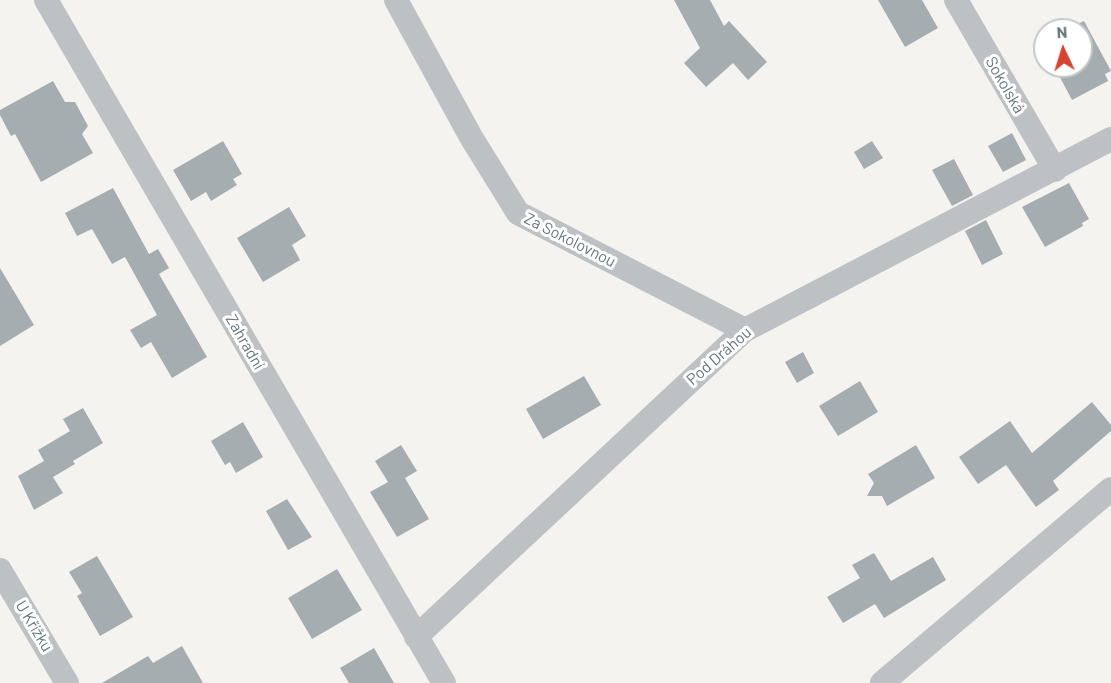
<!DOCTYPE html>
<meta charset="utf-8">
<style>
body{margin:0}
#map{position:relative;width:1111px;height:683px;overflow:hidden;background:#f4f3f0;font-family:Barlow,sans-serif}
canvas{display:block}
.north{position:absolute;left:1033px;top:18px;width:60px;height:60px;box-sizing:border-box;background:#fff;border:2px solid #c1c8cb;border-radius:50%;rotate:356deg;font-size:16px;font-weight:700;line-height:24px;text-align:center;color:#65767e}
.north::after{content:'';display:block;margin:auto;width:21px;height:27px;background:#d34431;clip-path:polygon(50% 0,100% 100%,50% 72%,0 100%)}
</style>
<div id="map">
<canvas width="1111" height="683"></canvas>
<div class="north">N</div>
</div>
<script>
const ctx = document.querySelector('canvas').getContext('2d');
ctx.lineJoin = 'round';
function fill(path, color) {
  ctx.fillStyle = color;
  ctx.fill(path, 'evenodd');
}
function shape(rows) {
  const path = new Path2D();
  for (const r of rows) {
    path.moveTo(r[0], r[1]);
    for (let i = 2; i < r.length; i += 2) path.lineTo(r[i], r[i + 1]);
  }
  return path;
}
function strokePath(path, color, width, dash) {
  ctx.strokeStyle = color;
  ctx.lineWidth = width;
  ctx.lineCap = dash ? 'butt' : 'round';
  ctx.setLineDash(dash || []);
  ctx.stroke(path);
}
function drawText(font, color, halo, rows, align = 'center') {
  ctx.font = font + ' Barlow,sans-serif';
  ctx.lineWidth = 6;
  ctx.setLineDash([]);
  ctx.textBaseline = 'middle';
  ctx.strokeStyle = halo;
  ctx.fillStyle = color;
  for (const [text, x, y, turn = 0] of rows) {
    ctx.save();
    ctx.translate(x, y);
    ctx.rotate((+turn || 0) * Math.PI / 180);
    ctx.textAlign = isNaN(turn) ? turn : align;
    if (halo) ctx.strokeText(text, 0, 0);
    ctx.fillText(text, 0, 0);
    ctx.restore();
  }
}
const building = shape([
 [674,0,710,0,724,26,729,21,767,62,748,80,733,63,706,87,684,63,700,48],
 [878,0,922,0,938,28,905,47],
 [1084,21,1111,71,1105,74,1108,81,1072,100,1054,66,1081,66,1081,30,1065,30],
 [53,81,65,102,75,102,88,126,82,134,93,153,41,182,15,134,11,136,0,115,0,110],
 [1012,133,1026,160,1003,172,988,146],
 [223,141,242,174,233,179,237,185,211,201,206,192,191,201,173,170],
 [872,141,883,158,864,169,854,152],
 [954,159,973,195,952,206,932,170],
 [1069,183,1089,219,1082,223,1083,226,1045,247,1022,207],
 [113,188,149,254,158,249,169,268,159,274,207,357,172,378,151,342,141,348,130,330,157,315,125,257,112,264,92,229,77,236,65,213],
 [289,207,306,236,292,245,300,260,263,282,237,238],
 [986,220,1003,254,982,265,965,231],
 [0,268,34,325,0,346],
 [803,352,814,373,797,383,785,362],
 [584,376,601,405,543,439,526,409],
 [860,381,878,412,838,436,819,406],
 [1092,402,1111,425,1111,431,1053,481,1059,490,1036,507,1006,465,978,484,959,457,1010,421,1032,453],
 [83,408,103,443,73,461,75,464,53,477,63,493,34,510,18,476,44,461,38,450,70,431,63,419],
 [243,422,263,457,236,473,230,462,225,465,211,441],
 [401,445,417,471,405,478,429,519,397,537,370,492,388,482,375,461],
 [916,445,935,478,887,506,882,496,867,496,874,483,868,474],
 [287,499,312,537,288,550,266,511],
 [874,553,891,581,933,557,946,580,884,618,875,604,843,623,827,597,860,578,852,565],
 [97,556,133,617,100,636,77,596,82,593,69,572],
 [337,569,362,610,312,639,288,598],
 [182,646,203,683,102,683,148,656,153,663],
 [374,648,394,683,349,683,340,668]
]);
const street = shape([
 [46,0,444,683],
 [396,0,471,137,518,213,745,330],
 [956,0,1055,170],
 [0,570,67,683],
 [416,637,745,330,1111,139],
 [882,683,1111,489]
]);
const streetNames = [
 ["Sokolská",1005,85,60],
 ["Za Sokolovnou",570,240,27],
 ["Zahradní",245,342,60],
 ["Pod Dráhou",719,356,-41],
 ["U Křížku",34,626,59]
];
fill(building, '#a5adb0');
strokePath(street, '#bdc1c4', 24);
drawText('16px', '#65767e', '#fff', streetNames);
</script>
